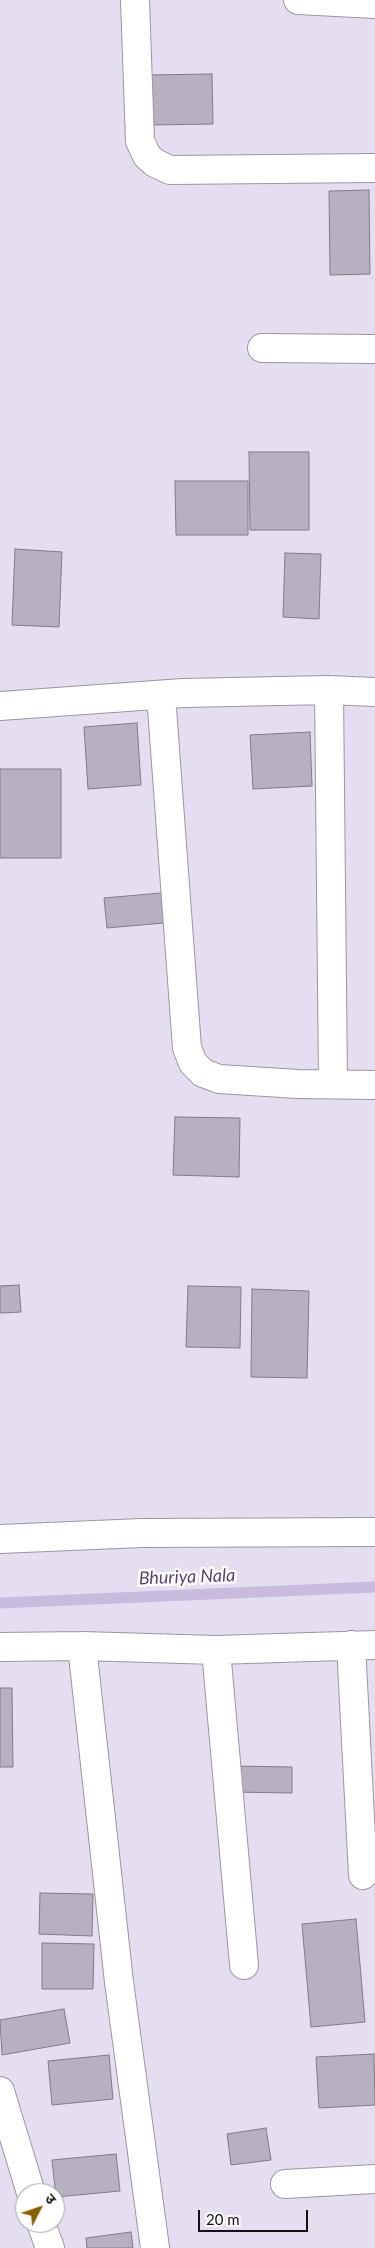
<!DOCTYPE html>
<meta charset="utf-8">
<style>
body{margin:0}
#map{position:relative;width:375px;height:2248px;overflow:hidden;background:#e5def0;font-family:Lato,"Noto Sans Devanagari",sans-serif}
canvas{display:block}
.north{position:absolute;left:15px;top:2183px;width:50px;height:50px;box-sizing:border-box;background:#fff;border:1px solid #a19fa2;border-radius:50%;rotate:49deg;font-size:14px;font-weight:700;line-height:20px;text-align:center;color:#131016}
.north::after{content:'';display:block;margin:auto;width:18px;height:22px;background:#896000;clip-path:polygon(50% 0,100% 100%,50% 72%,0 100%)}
.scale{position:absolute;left:198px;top:2210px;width:110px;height:22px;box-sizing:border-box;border:2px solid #131016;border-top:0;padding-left:6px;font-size:15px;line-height:18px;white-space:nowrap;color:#131016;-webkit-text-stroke:4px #fff;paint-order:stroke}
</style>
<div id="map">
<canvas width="375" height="2248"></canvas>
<div class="north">उ</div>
<div class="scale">20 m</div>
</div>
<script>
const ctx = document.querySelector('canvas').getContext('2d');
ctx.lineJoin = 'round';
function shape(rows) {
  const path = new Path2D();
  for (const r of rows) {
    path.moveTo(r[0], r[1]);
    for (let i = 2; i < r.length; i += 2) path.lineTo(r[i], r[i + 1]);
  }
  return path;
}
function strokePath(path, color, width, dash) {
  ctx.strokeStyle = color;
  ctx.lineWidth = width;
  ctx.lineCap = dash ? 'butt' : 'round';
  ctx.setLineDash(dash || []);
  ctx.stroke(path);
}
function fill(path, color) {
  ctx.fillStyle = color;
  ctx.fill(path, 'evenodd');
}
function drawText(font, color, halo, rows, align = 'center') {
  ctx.font = font + ' Lato,sans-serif';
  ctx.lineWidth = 5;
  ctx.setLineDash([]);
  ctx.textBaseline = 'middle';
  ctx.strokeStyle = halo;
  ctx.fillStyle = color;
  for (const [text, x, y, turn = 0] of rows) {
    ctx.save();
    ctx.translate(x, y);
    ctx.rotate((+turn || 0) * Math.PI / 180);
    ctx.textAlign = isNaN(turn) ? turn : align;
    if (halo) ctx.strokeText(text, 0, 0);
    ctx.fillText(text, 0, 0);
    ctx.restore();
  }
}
const stream = shape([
 [0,1603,375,1587]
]);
const building = shape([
 [212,74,213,124,150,125,148,75,212,74],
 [369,190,370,274,330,275,329,191,369,190],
 [249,452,309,452,309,530,250,530,249,452],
 [175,481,248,481,248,535,176,535,175,481],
 [15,549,62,552,59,627,12,625,15,549],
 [285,553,321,554,319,619,283,617,285,553],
 [137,723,141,785,88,789,84,727,137,723],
 [310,732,312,786,253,789,250,735,310,732],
 [0,769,61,769,61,858,0,858,0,769],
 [172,892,175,922,107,928,104,898,172,892],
 [175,1117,240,1118,239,1177,173,1175,175,1117],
 [19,1285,21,1312,0,1313,0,1286,19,1285],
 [188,1286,241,1287,240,1348,186,1347,188,1286],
 [252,1289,309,1291,307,1378,251,1377,252,1289],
 [0,1688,12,1688,13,1767,0,1767,0,1688],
 [232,1766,292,1767,292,1793,231,1792,232,1766],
 [40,1893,93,1894,92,1936,39,1934,40,1893],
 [356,1919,365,2022,311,2027,302,1924,356,1919],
 [42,1943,94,1944,93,1989,42,1989,42,1943],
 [64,2009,70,2043,2,2055,0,2020,64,2009],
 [374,2054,375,2105,319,2108,316,2057,374,2054],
 [109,2055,113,2099,52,2105,48,2061,109,2055],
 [266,2128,271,2160,231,2165,227,2134,266,2128],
 [116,2154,120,2191,56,2197,52,2160,116,2154],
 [131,2232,133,2248,87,2248,86,2238,131,2232]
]);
const street = shape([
 [135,0,140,141,147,156,155,163,170,170,375,168],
 [298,0,375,4],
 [262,348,375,349],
 [329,690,333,1084],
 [161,695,187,1048,193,1063,203,1073,219,1079,298,1084,375,1085],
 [0,706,183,693,329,690,375,692],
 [0,1539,142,1533,375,1532],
 [351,1645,363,1875],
 [82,1646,119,1982,155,2248],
 [0,1647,82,1646,216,1650,375,1645],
 [216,1650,244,1965],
 [0,2091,31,2193],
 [285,2184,375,2179],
 [41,2223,50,2248]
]);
const waterNames = [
 ["Bhuriya Nala",187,1577,-2]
];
strokePath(stream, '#c9bbde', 11);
fill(building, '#b6b0c0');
strokePath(building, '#807a89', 1);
strokePath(street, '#9b95a5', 30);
strokePath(street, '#fff', 28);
drawText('italic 18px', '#594474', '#fff', waterNames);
</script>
